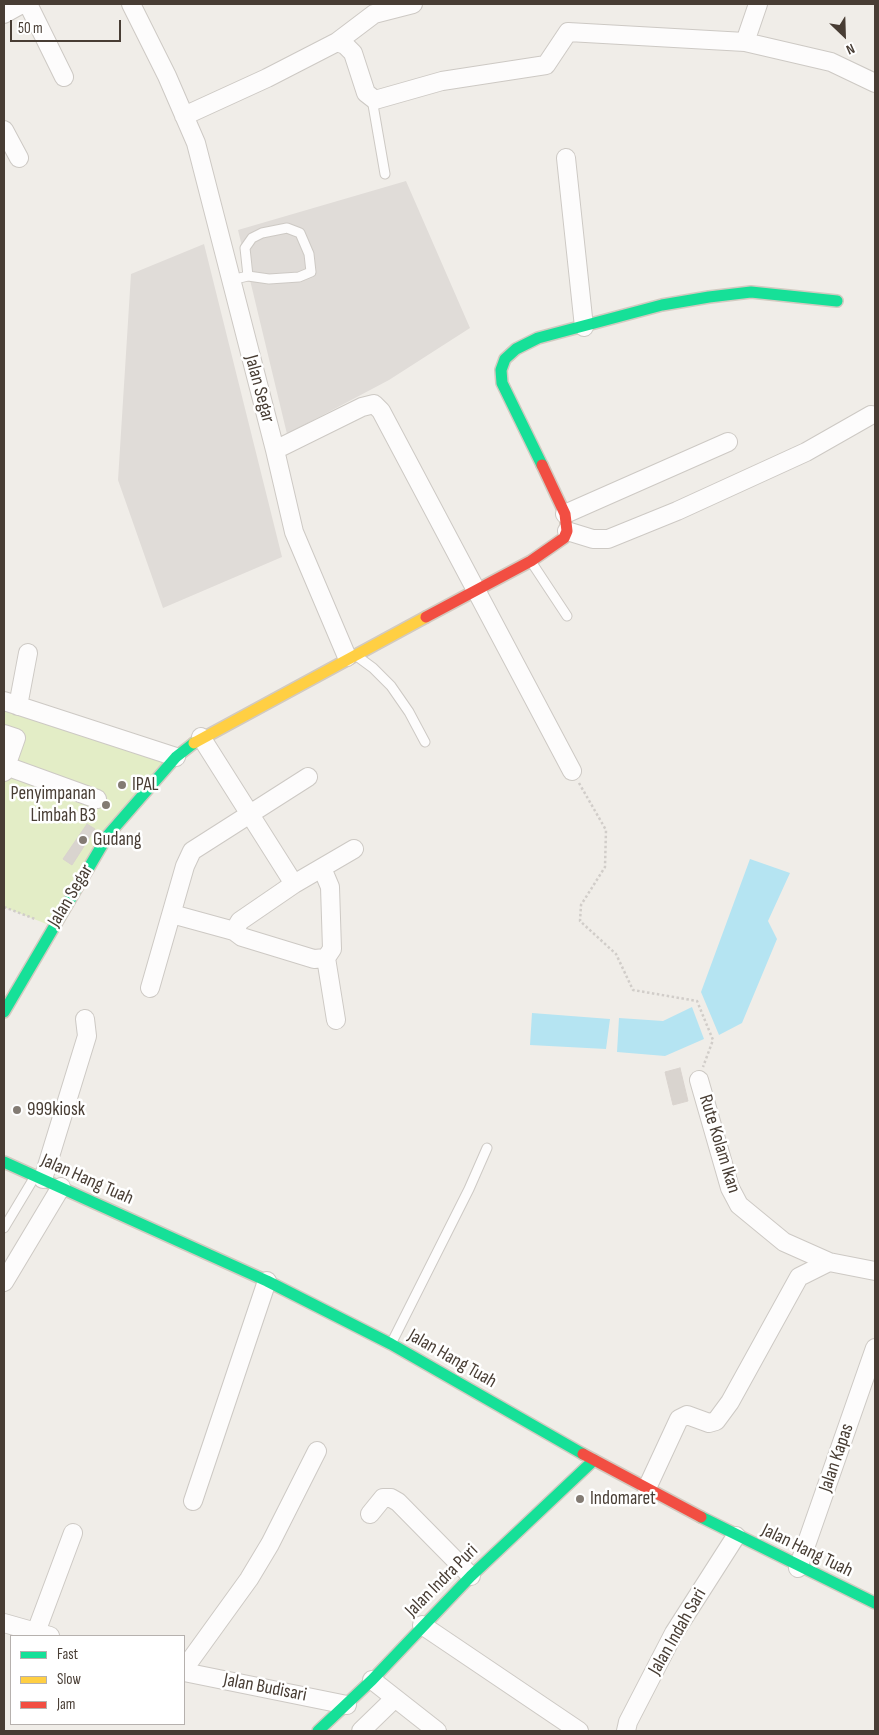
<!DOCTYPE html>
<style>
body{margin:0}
#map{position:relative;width:879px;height:1735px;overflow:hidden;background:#f0ede8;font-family:"Sofia Sans Condensed",sans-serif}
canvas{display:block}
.frame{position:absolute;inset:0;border:5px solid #483d34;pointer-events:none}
.legend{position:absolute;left:10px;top:1635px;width:175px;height:90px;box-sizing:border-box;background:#fff;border:1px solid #b6b1ae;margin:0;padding:6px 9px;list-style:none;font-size:15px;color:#483d34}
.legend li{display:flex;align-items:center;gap:10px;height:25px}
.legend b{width:25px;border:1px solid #b6b1ae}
.north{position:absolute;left:819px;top:10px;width:50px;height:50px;-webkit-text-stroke:4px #fff;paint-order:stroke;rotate:156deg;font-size:14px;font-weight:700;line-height:20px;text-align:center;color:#483d34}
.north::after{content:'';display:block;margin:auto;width:18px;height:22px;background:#483d34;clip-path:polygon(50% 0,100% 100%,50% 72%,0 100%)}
.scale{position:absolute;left:10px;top:20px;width:111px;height:22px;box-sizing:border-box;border:2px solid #483d34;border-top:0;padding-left:6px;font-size:15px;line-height:18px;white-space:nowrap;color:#483d34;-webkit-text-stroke:4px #fff;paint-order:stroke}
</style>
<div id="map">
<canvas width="879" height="1735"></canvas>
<div class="frame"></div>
<ul class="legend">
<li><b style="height:6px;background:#16e098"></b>Fast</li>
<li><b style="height:6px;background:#ffcf43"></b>Slow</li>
<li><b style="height:6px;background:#f24e42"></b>Jam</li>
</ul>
<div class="north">N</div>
<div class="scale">50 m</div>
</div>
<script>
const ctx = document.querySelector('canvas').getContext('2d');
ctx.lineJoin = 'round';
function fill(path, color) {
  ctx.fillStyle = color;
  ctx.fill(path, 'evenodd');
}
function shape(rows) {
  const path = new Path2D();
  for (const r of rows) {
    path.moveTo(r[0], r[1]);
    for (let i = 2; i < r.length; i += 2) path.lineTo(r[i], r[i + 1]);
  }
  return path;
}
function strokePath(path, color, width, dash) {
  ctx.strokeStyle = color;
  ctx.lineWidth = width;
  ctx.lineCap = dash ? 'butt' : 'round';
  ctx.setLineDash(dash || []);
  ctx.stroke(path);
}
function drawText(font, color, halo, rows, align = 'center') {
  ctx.font = font + ' "Sofia Sans Condensed",sans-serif';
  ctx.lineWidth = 5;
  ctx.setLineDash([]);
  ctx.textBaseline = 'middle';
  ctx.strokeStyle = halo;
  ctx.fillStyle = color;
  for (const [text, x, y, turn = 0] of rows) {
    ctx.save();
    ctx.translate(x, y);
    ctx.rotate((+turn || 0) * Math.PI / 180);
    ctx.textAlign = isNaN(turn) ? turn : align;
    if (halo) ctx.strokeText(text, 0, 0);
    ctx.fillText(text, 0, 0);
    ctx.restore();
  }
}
const green = shape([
 [4,705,169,758,49,925,4,907]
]);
const parking = shape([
 [406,181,470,328,389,380,287,434,238,230],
 [204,244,282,557,163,608,118,480,131,274]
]);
const water = shape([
 [750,859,790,873,768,921,777,939,742,1023,719,1035,701,992],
 [692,1007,704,1039,665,1056,617,1052,619,1018,663,1021],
 [532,1013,610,1019,606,1049,530,1045]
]);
const building = shape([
 [87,824,95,829,72,865,63,859,87,824],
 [680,1068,688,1101,673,1105,665,1072,680,1068]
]);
const path = shape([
 [579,783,606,830,605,867,581,905,580,921,616,954,633,990,697,1001,713,1040,703,1067],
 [4,907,35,919]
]);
const lane = shape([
 [372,99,385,174],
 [231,280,248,276,269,279,299,277,311,272,309,254,300,233,287,228,262,233,252,238,245,248,248,276],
 [532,563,567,616],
 [358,657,373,668,391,686,409,712,425,742],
 [4,1228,34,1178],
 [392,1342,469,1189,487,1148]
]);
const street = shape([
 [28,4,64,77],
 [131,4,167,76,196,143,275,450,294,532,347,657],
 [4,14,22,4],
 [337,42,345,45,353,53,366,93,375,100,442,81,546,65,568,32,745,42,831,62,875,83],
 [745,42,758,4],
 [184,116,267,78,337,42,374,14,413,4],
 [4,130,19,158],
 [566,158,584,327],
 [275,450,362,407,374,404,381,411,572,771],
 [565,514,728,442],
 [567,531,593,539,608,539,677,511,806,452,871,415],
 [4,701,176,757],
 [18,706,28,653],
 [4,734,16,738,4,772],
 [201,737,294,884],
 [6,766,97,799],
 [172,914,234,931,242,937,314,959,326,958,332,949,330,887,322,868],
 [234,931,240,921,294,884,354,849],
 [326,958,336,1020],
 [150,988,185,866,192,851,308,777],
 [699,1080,730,1188,739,1205,784,1242,829,1262,875,1271],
 [43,1179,87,1036,85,1019],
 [4,1282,61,1187],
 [647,1488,679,1419,687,1415,709,1423,716,1421,730,1402,799,1277,829,1262],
 [193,1501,267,1281],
 [370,1514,383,1498,391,1498,398,1502,471,1576],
 [798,1568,875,1348],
 [4,1623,50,1636],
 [422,1625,579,1731],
 [36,1632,73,1533],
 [184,1669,249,1579,270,1544,317,1451],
 [184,1672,347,1705],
 [372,1680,437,1731],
 [361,1731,395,1698],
 [626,1731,628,1722,674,1633,736,1536]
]);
const fast = shape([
 [542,465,502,383,501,370,505,359,516,349,538,338,662,305,709,297,751,292,837,301],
 [4,1012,108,835,176,757,194,743],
 [4,1162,267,1281,391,1344,583,1454],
 [701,1517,875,1603],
 [318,1731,372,1680,471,1576,594,1460]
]);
const slow = shape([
 [194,743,426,617]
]);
const jam = shape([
 [426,617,531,561,564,538,567,531,565,514,542,465],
 [583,1454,701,1517]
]);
const markers = [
 [122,785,5,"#837b73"],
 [106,805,5,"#837b73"],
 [83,840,5,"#837b73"],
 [17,1110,5,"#837b73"],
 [580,1499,5,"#837b73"]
];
const streetNames = [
 ["Jalan Segar",259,389,75],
 ["Jalan Segar",71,896,-59],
 ["Rute Kolam Ikan",719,1144,73],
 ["Jalan Hang Tuah",87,1180,24],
 ["Jalan Hang Tuah",452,1359,30],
 ["Jalan Kapas",837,1458,-71],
 ["Jalan Hang Tuah",807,1551,26],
 ["Jalan Indra Puri",442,1581,-45],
 ["Jalan Indah Sari",678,1632,-60],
 ["Jalan Budisari",265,1688,11]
];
const poiNames = [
 ["IPAL",132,785],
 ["Penyimpanan",96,794,"right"],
 ["Limbah B3",96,816,"right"],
 ["Gudang",93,840],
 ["999kiosk",27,1110],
 ["Indomaret",590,1499]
];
fill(green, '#e3edc6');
fill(parking, '#e0dcd8');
fill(water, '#b5e4f2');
fill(building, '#d9d4cf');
strokePath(building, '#d9d3ce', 1);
strokePath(lane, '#cdc9c4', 11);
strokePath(street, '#cdc9c4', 20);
strokePath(fast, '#d2cac0', 14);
strokePath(slow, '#d2cac0', 14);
strokePath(jam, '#d2cac0', 14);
strokePath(path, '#d1cdc9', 2.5, [2.5, 2.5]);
strokePath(lane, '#fdfcfc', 9);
strokePath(street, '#fdfcfc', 18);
strokePath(fast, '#16e098', 11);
strokePath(slow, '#ffcf43', 11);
strokePath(jam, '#f24e42', 11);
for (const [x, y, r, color] of markers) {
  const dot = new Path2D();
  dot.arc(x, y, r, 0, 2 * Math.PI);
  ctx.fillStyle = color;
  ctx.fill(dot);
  strokePath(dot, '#fff', 2);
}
drawText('19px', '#483d34', '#fff', streetNames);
drawText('19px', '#483d34', '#fff', poiNames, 'left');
</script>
